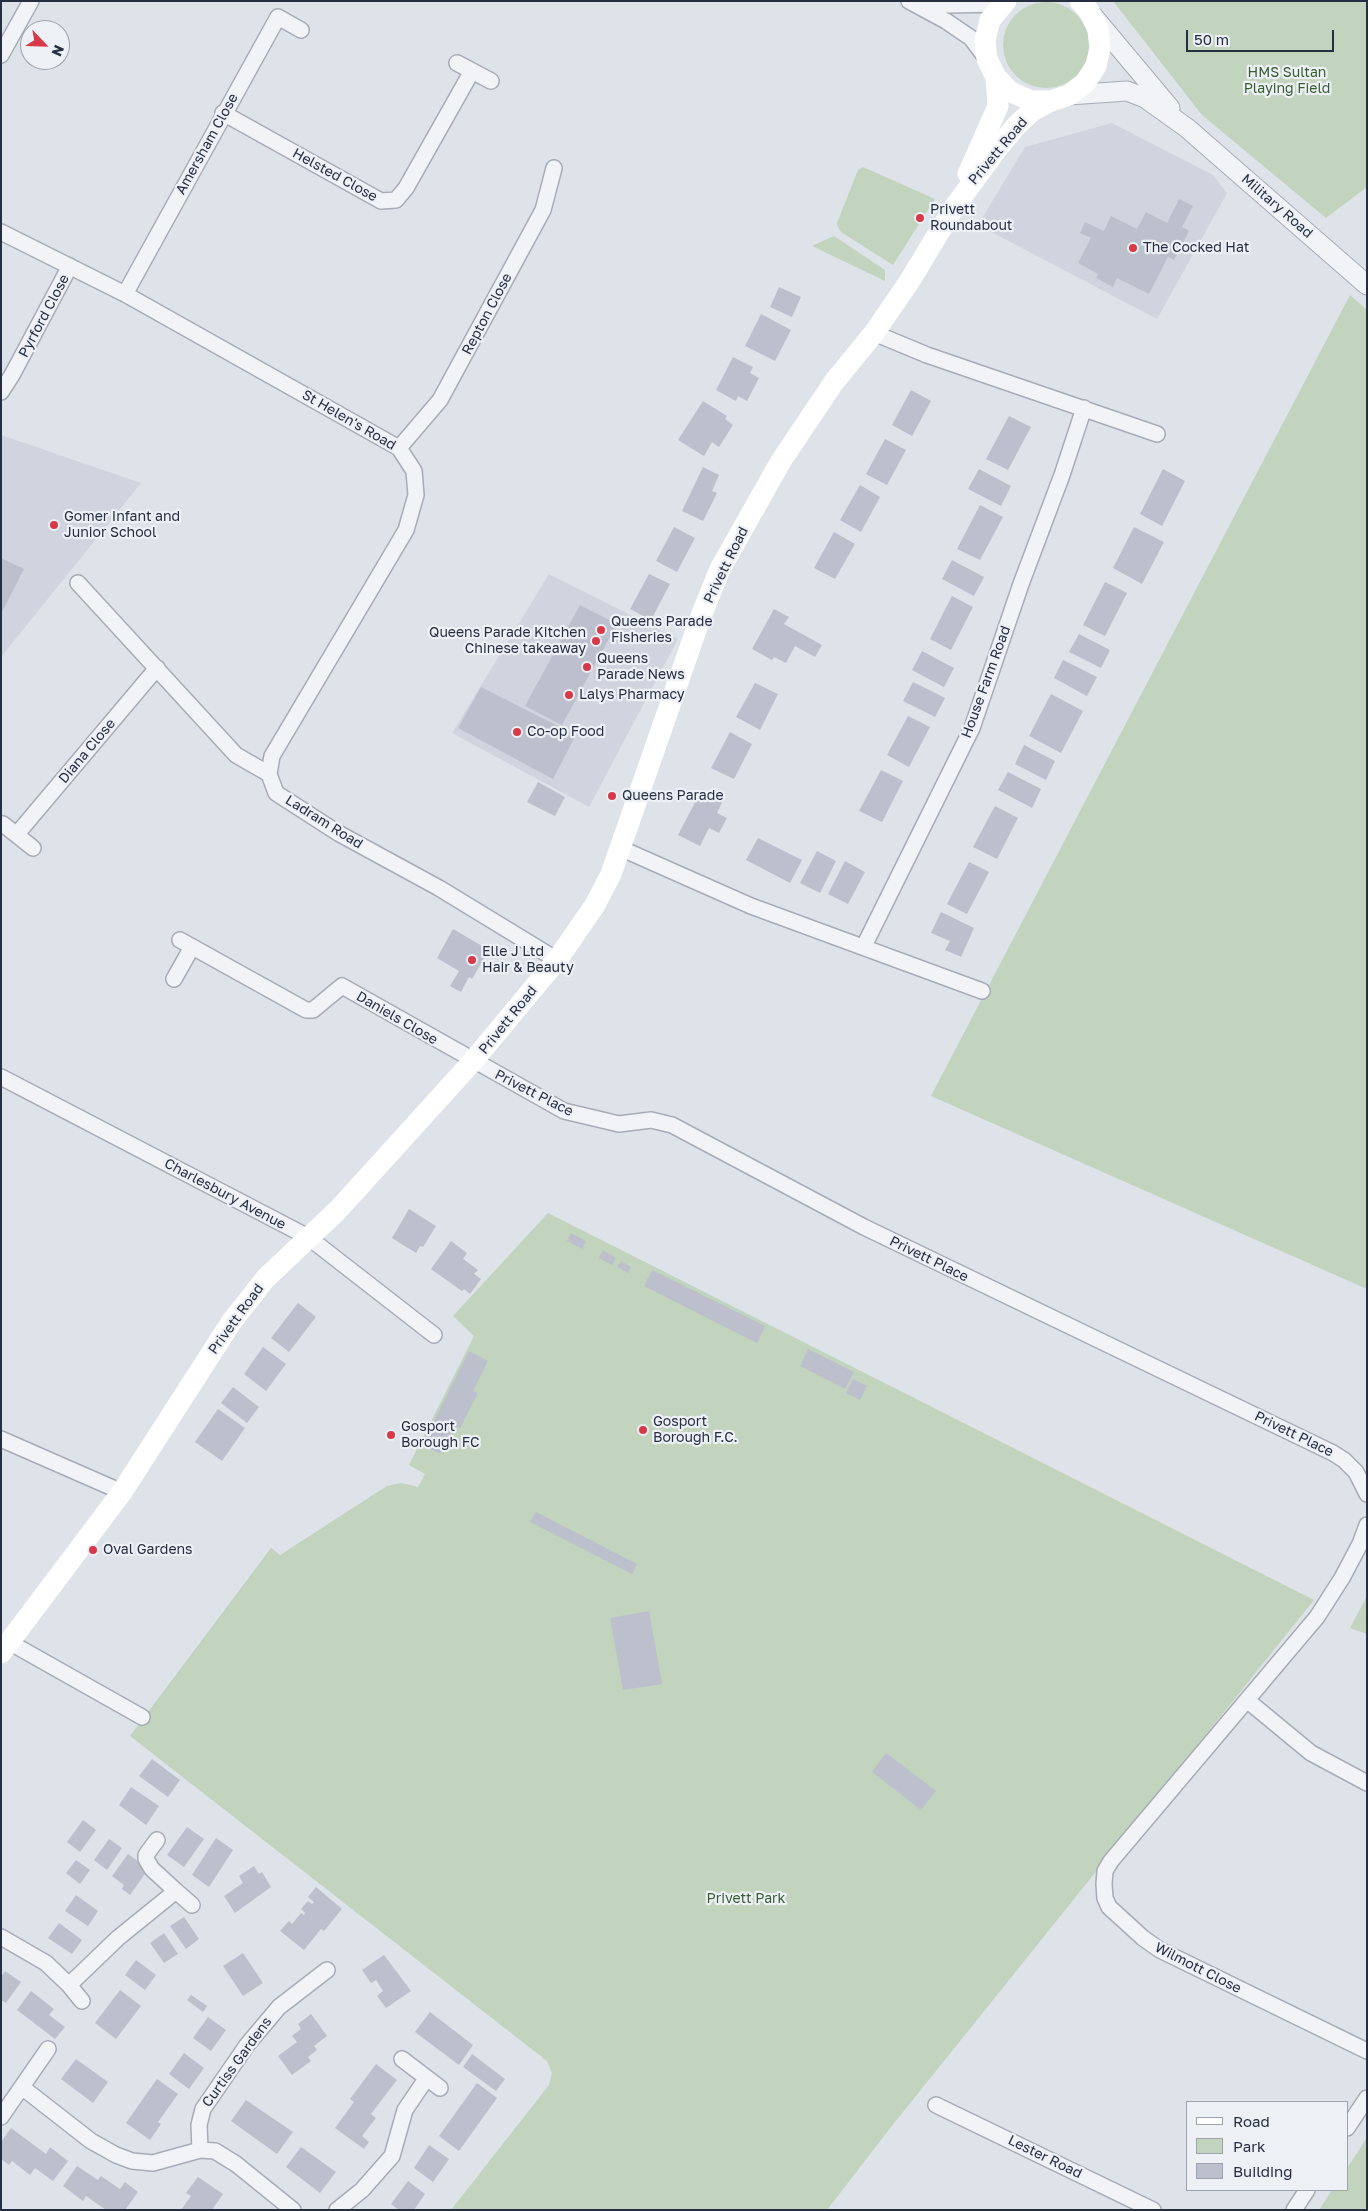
<!DOCTYPE html>
<style>
body{margin:0}
#map{position:relative;width:1368px;height:2211px;overflow:hidden;background:#dee2e9;font-family:"Golos Text",sans-serif}
canvas{display:block}
.frame{position:absolute;inset:0;border:2px solid #262e41;pointer-events:none}
.legend{position:absolute;left:1186px;top:2101px;width:162px;height:90px;box-sizing:border-box;background:#edf1f6;border:1px solid #9da3ae;margin:0;padding:6px 9px;list-style:none;font-size:15px;color:#262e41}
.legend li{display:flex;align-items:center;gap:10px;height:25px}
.legend b{width:25px;border:1px solid #9da3ae}
.north{position:absolute;left:20px;top:20px;width:50px;height:50px;box-sizing:border-box;background:#edf1f6;border:1px solid #9da3ae;border-radius:50%;rotate:114deg;font-size:14px;font-weight:700;line-height:20px;text-align:center;color:#262e41}
.north::after{content:'';display:block;margin:auto;width:18px;height:22px;background:#d83948;clip-path:polygon(50% 0,100% 100%,50% 72%,0 100%)}
.scale{position:absolute;left:1186px;top:30px;width:148px;height:22px;box-sizing:border-box;border:2px solid #262e41;border-top:0;padding-left:6px;font-size:15px;line-height:18px;white-space:nowrap;color:#262e41;-webkit-text-stroke:4px #edf1f6;paint-order:stroke}
</style>
<div id="map">
<canvas width="1368" height="2211"></canvas>
<div class="frame"></div>
<ul class="legend">
<li><b style="height:6px;background:#fff"></b>Road</li>
<li><b style="height:14px;background:#c2d3be"></b>Park</li>
<li><b style="height:14px;background:#bbc0cc"></b>Building</li>
</ul>
<div class="north">N</div>
<div class="scale">50 m</div>
</div>
<script>
const ctx = document.querySelector('canvas').getContext('2d');
ctx.lineJoin = 'round';
function fill(path, color) {
  ctx.fillStyle = color;
  ctx.fill(path, 'evenodd');
}
function shape(rows) {
  const path = new Path2D();
  for (const r of rows) {
    if (r.length === 3) {
      path.moveTo(r[0] + r[2], r[1]);
      path.arc(r[0], r[1], r[2], 0, 2 * Math.PI);
      continue;
    }
    path.moveTo(r[0], r[1]);
    for (let i = 2; i < r.length; i += 2) path.lineTo(r[i], r[i + 1]);
  }
  return path;
}
function strokePath(path, color, width, dash) {
  ctx.strokeStyle = color;
  ctx.lineWidth = width;
  ctx.lineCap = dash ? 'butt' : 'round';
  ctx.setLineDash(dash || []);
  ctx.stroke(path);
}
function drawText(font, color, halo, rows, align = 'center') {
  ctx.font = font + ' "Golos Text",sans-serif';
  ctx.lineWidth = 4.5;
  ctx.setLineDash([]);
  ctx.textBaseline = 'middle';
  ctx.strokeStyle = halo;
  ctx.fillStyle = color;
  for (const [text, x, y, turn = 0] of rows) {
    ctx.save();
    ctx.translate(x, y);
    ctx.rotate((+turn || 0) * Math.PI / 180);
    ctx.textAlign = isNaN(turn) ? turn : align;
    if (halo) ctx.strokeText(text, 0, 0);
    ctx.fillText(text, 0, 0);
    ctx.restore();
  }
}
const built = shape([
 [1112,123,1213,175,1227,193,1157,319,978,225,1025,147],
 [1,435,141,483,1,657],
 [549,574,678,639,589,807,452,733]
]);
const green = shape([
 [1113,1,1367,1,1367,187,1326,218,1202,115],
 [1046,45,43],
 [863,167,935,199,893,265,841,232,838,227,837,223,858,170],
 [834,236,885,270,885,281,812,246],
 [1350,295,1367,310,1367,1289,931,1096],
 [548,1213,1314,1600,891,2127,827,2210,451,2210,549,2085,552,2073,547,2061,130,1736,271,1548,280,1555,387,1486,401,1483,418,1487,425,1474,409,1465,474,1336,453,1316],
 [1367,1596,1367,1634,1350,1628],
 [1367,2138,1367,2210,1319,2210,1332,2190,1347,2190,1347,2168]
]);
const building = shape([
 [1179,199,1193,206,1182,227,1189,231,1174,260,1168,257,1149,294,1117,278,1113,287,1096,278,1098,274,1078,263,1091,238,1080,233,1085,222,1104,231,1111,216,1137,229,1146,212,1167,223],
 [779,287,801,297,792,317,770,307],
 [761,314,791,330,775,361,745,346],
 [733,357,753,367,750,373,759,378,747,401,738,396,736,401,716,390],
 [911,390,931,401,912,436,892,425],
 [703,401,727,416,725,419,733,425,719,447,712,442,704,456,678,440],
 [1009,416,1031,427,1008,470,986,459],
 [885,439,906,450,887,485,866,474],
 [703,467,719,475,712,491,717,493,703,521,682,511],
 [979,469,1011,486,1001,506,968,489],
 [1163,469,1185,481,1162,526,1140,514],
 [860,485,880,497,861,532,840,520],
 [980,505,1003,517,980,560,957,549],
 [674,527,695,538,677,572,656,561],
 [1134,527,1164,542,1142,584,1113,568],
 [834,532,855,544,835,579,814,568],
 [1,558,24,569,1,614],
 [952,560,984,577,974,596,942,579],
 [649,574,670,584,651,620,630,609],
 [1105,582,1127,593,1105,636,1083,625],
 [952,596,973,607,951,650,930,639],
 [580,605,617,624,562,725,525,706],
 [774,609,789,617,784,624,822,645,815,657,795,646,786,663,774,657,772,660,752,649],
 [1079,634,1110,650,1101,668,1069,652],
 [922,651,954,668,944,687,912,670],
 [1063,660,1097,677,1087,696,1054,678],
 [913,682,945,698,935,717,903,701],
 [755,683,778,694,760,730,736,717],
 [481,687,576,735,553,779,458,728],
 [1051,694,1083,711,1061,753,1029,736],
 [908,716,930,727,909,767,887,755],
 [730,732,752,744,734,779,711,768],
 [1024,745,1055,761,1046,780,1015,764],
 [881,770,903,781,882,822,859,811],
 [1008,772,1041,789,1032,808,998,790],
 [538,782,565,797,555,816,527,802],
 [702,789,723,800,717,813,727,818,719,833,709,828,700,846,678,835],
 [995,806,1018,818,997,859,973,847],
 [758,838,802,860,790,883,746,860],
 [817,851,836,861,820,893,800,883],
 [845,861,865,872,848,904,828,894],
 [969,862,989,872,967,914,947,904],
 [941,912,974,928,961,957,945,950,950,941,931,933],
 [453,929,489,950,472,979,469,977,461,992,450,986,459,971,437,958],
 [409,1209,436,1226,423,1247,420,1246,416,1253,392,1238],
 [571,1233,586,1241,582,1249,567,1241],
 [451,1241,467,1253,463,1259,478,1270,474,1274,481,1279,470,1294,464,1289,462,1291,431,1269],
 [603,1250,616,1258,612,1265,599,1258],
 [621,1261,631,1267,628,1273,617,1267],
 [652,1270,765,1326,757,1343,644,1286],
 [298,1303,316,1317,289,1352,271,1338],
 [263,1347,286,1364,266,1391,244,1374],
 [808,1349,854,1372,845,1389,800,1366],
 [469,1351,488,1361,473,1391,478,1393,460,1428,454,1426,440,1454,422,1445],
 [853,1379,867,1386,860,1400,846,1393],
 [233,1387,259,1407,247,1423,221,1403],
 [218,1409,245,1428,222,1461,195,1442],
 [536,1512,637,1564,632,1574,530,1522],
 [649,1611,662,1684,623,1690,610,1618],
 [886,1753,936,1791,921,1810,872,1772],
 [152,1759,180,1780,168,1797,139,1776],
 [131,1787,159,1806,146,1825,119,1805],
 [83,1820,96,1830,80,1852,67,1842],
 [187,1827,204,1839,184,1867,167,1855],
 [216,1838,233,1850,209,1887,192,1875],
 [109,1839,122,1848,107,1870,94,1860],
 [128,1854,142,1864,141,1866,147,1871,130,1895,122,1889,124,1885,112,1876],
 [76,1860,90,1870,80,1884,66,1873],
 [254,1866,259,1874,262,1872,271,1887,235,1913,224,1896,243,1883,239,1876],
 [316,1887,342,1909,324,1931,321,1929,304,1950,280,1931,289,1921,292,1924,301,1913,304,1915,305,1913,301,1909,308,1901,312,1904,314,1902,308,1897],
 [76,1895,98,1911,88,1926,65,1911],
 [184,1917,199,1939,186,1949,170,1926],
 [59,1923,82,1940,72,1954,48,1938],
 [164,1933,178,1954,164,1963,150,1943],
 [243,1953,263,1983,243,1996,223,1966],
 [384,1955,411,1991,386,2008,377,1996,383,1991,376,1980,371,1983,362,1970],
 [136,1960,156,1975,145,1990,125,1975],
 [5,1971,21,1982,6,2003,1,2000,1,1977],
 [120,1990,141,2006,116,2039,95,2023],
 [31,1991,54,2009,49,2015,65,2027,55,2039,17,2010],
 [191,1995,207,2006,203,2012,187,2000],
 [430,2012,473,2045,459,2065,415,2032],
 [311,2014,327,2036,314,2046,317,2050,308,2057,311,2061,292,2075,278,2056,297,2042,292,2036,301,2029,298,2024],
 [208,2017,226,2030,211,2051,193,2038],
 [184,2053,204,2068,189,2089,169,2074],
 [472,2054,505,2079,496,2091,463,2067],
 [76,2059,108,2082,93,2103,61,2079],
 [376,2064,397,2080,371,2114,376,2118,362,2136,369,2142,364,2149,335,2128,354,2102,350,2099],
 [157,2079,178,2094,158,2122,161,2124,150,2140,126,2123],
 [477,2083,497,2098,459,2151,439,2136],
 [246,2100,293,2132,277,2154,231,2121],
 [11,2128,46,2154,50,2147,68,2161,53,2181,35,2168,30,2175,12,2161,9,2165,1,2159,1,2142],
 [429,2145,449,2159,433,2182,414,2168],
 [301,2147,336,2172,320,2193,286,2167],
 [77,2166,98,2180,101,2176,120,2189,125,2182,138,2192,125,2210,106,2210,86,2196,83,2201,63,2186],
 [198,2177,223,2194,212,2210,181,2210,191,2196,186,2193],
 [408,2181,425,2194,414,2210,399,2210,391,2204]
]);
const minor = shape([
 [909,1,946,21,971,38,986,58],
 [930,1,946,5,1002,4],
 [1,55,31,1],
 [457,63,491,81],
 [223,113,381,201,396,200,406,188,472,71],
 [1,232,125,294,399,448,414,471,416,495,406,530,272,756,269,774],
 [125,294,278,17,301,30],
 [874,333,927,355,1157,434],
 [1,392,12,375,70,266],
 [399,448,440,400,543,210,554,168],
 [78,583,236,755,269,774,276,793,338,833,439,888,557,960],
 [3,824,33,848],
 [17,834,157,668],
 [620,848,751,906,982,991],
 [180,940,306,1010,313,1010,342,986,564,1111,619,1124,651,1120,672,1125,864,1227,1333,1453,1344,1460,1356,1472,1367,1494],
 [864,946,972,728,1021,584,1062,475,1084,408],
 [174,979,192,947],
 [1,1077,308,1237,434,1335],
 [1,1439,122,1492],
 [1367,1525,1360,1544,1342,1578,1317,1617,1111,1861,1105,1871,1104,1884,1105,1898,1109,1907,1143,1938,1160,1950,1367,2051],
 [9,1642,142,1717],
 [1248,1701,1311,1753,1367,1783],
 [176,1891,192,1905],
 [1,1937,46,1963,69,1985,118,1938,176,1891,152,1869,146,1859,146,1855,157,1840],
 [69,1985,82,2001],
 [402,2059,440,2088],
 [23,2088,91,2141,116,2155,132,2161,153,2163,200,2150,215,2151,236,2164,293,2210],
 [936,2105,1153,2210],
 [1,2117,48,2049],
 [1347,2128,1367,2098],
 [200,2150,199,2125,203,2109,247,2045,279,2007,327,1970],
 [337,2210,362,2190,392,2156,405,2110,426,2079],
 [1294,2210,1307,2190]
]);
const tertiary = shape([
 [1093,16,1170,108],
 [1069,95,1127,91,1145,98,1187,128,1367,285]
]);
const secondary = shape([
 [1006,1,990,20,985,40,987,59,996,77,1009,91,1031,101,1051,101,1069,95,1085,83,1096,66,1100,49,1098,29,1089,11,1080,1],
 [968,174,998,106,996,77],
 [1,1653,122,1492,232,1321,266,1278,337,1211,473,1061,557,960,595,905,611,874,701,616,720,569,781,461,834,382,874,333,909,282,953,209,997,149,1016,126,1032,111,1051,101]
]);
const markers = [
 [920,218,5,"#d83948"],
 [1133,248,5,"#d83948"],
 [54,525,5,"#d83948"],
 [601,630,5,"#d83948"],
 [596,641,5,"#d83948"],
 [587,667,5,"#d83948"],
 [569,695,5,"#d83948"],
 [517,732,5,"#d83948"],
 [612,796,5,"#d83948"],
 [472,960,5,"#d83948"],
 [643,1430,5,"#d83948"],
 [391,1435,5,"#d83948"],
 [93,1550,5,"#d83948"]
];
const parkNames = [
 ["HMS Sultan",1287,73],
 ["Playing Field",1287,89],
 ["Privett Park",746,1899]
];
const streetNames = [
 ["Amersham Close",207,144,-61],
 ["Privett Road",998,151,-50],
 ["Helsted Close",335,175,29],
 ["Military Road",1277,206,41],
 ["Repton Close",487,314,-62],
 ["Pyrford Close",44,316,-62],
 ["St Helen's Road",349,420,30],
 ["Privett Road",726,565,-64],
 ["House Farm Road",986,682,-70],
 ["Diana Close",87,751,-50],
 ["Ladram Road",324,822,32],
 ["Daniels Close",397,1018,30],
 ["Privett Road",508,1020,-51],
 ["Privett Place",534,1093,27],
 ["Charlesbury Avenue",225,1194,28],
 ["Privett Place",929,1259,26],
 ["Privett Road",236,1319,-54],
 ["Privett Place",1294,1434,26],
 ["Wilmott Close",1198,1968,27],
 ["Curtiss Gardens",237,2062,-54],
 ["Lester Road",1045,2157,26]
];
const poiNames = [
 ["Privett",930,210],
 ["Roundabout",930,226],
 ["The Cocked Hat",1143,248],
 ["Gomer Infant and",64,517],
 ["Junior School",64,533],
 ["Queens Parade",611,622],
 ["Fisheries",611,638],
 ["Queens Parade Kitchen",586,633,"right"],
 ["Chinese takeaway",586,649,"right"],
 ["Queens",597,659],
 ["Parade News",597,675],
 ["Lalys Pharmacy",579,695],
 ["Co-op Food",527,732],
 ["Queens Parade",622,796],
 ["Elle J Ltd",482,952],
 ["Hair & Beauty",482,968],
 ["Gosport",653,1422],
 ["Borough F.C.",653,1438],
 ["Gosport",401,1427],
 ["Borough FC",401,1443],
 ["Oval Gardens",103,1550]
];
fill(built, '#d0d4de');
fill(green, '#c2d3be');
fill(building, '#bbc0cc');
strokePath(minor, '#a7acb7', 18);
strokePath(tertiary, '#a7acb7', 21);
strokePath(minor, '#f1f3f7', 15);
strokePath(tertiary, '#f1f3f7', 19);
strokePath(secondary, '#fff', 21);
for (const [x, y, r, color] of markers) {
  const dot = new Path2D();
  dot.arc(x, y, r, 0, 2 * Math.PI);
  ctx.fillStyle = color;
  ctx.fill(dot);
  strokePath(dot, '#edf1f6', 2);
}
drawText('14px', '#385d32', '#edf1f6', parkNames);
drawText('14px', '#262e41', '#edf1f6', streetNames);
drawText('14px', '#262e41', '#edf1f6', poiNames, 'left');
</script>
